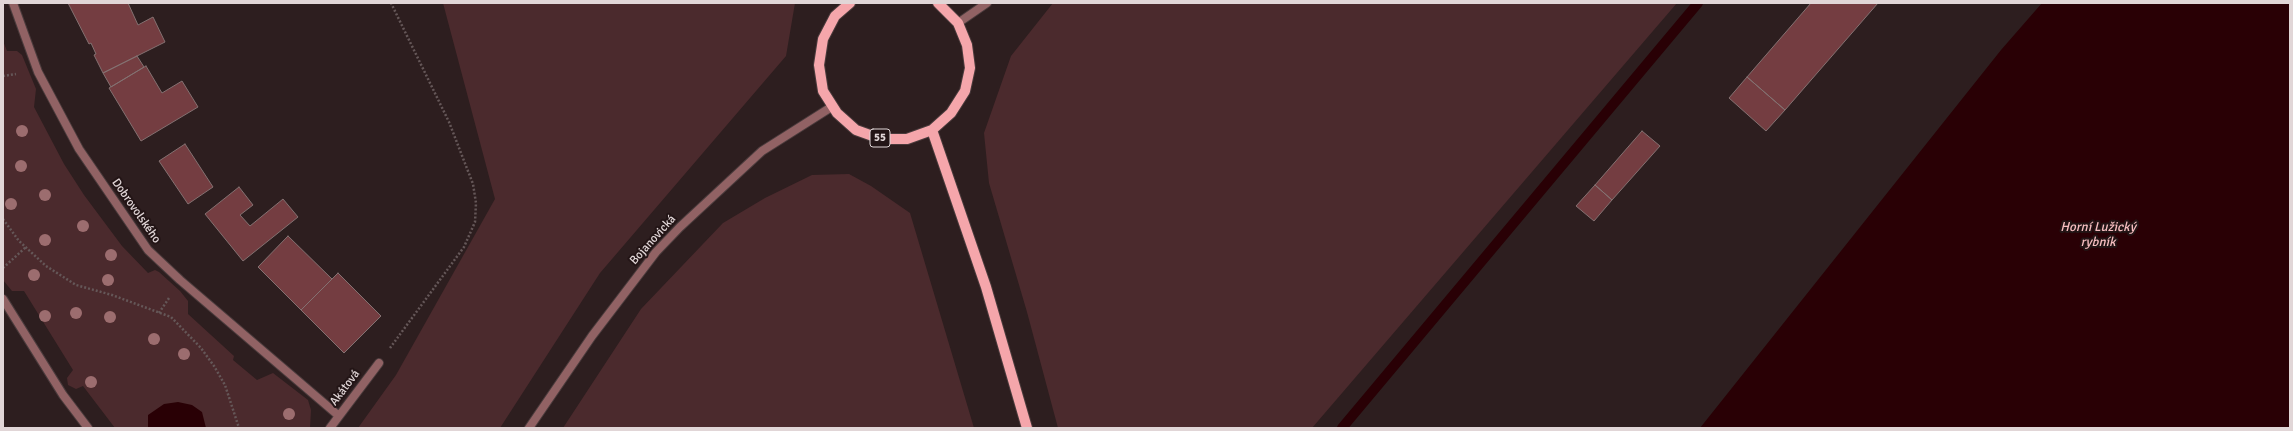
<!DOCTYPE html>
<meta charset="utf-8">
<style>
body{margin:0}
#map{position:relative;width:2293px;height:431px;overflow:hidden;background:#2d1e1f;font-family:Signika,sans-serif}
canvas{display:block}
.frame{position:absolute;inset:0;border:4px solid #e1d6d7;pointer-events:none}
</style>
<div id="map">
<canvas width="2293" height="431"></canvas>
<div class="frame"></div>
</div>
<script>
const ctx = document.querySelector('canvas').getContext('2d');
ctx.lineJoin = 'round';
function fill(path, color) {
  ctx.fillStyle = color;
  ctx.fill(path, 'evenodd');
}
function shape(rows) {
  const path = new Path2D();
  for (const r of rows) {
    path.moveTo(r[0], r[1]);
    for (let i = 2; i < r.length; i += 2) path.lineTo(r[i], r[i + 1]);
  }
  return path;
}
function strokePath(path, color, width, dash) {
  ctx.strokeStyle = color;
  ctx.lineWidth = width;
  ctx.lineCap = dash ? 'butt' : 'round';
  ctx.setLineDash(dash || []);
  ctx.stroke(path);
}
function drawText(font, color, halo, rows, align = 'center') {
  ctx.font = font + ' Signika,sans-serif';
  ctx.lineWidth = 4;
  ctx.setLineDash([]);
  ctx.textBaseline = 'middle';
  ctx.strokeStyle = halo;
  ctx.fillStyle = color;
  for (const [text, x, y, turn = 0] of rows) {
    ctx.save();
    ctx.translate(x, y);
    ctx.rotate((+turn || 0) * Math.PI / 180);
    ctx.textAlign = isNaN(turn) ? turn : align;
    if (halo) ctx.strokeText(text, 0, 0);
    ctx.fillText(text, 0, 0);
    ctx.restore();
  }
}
const green = shape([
 [443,3,795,3,786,56,600,273,500,428,358,428,396,375,495,199],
 [1053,3,1677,3,1312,428,1058,428,1027,312,989,183,984,133,1011,56],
 [3,41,7,51,17,51,22,55,36,89,34,107,64,164,84,195,122,246,148,273,155,270,159,272,180,291,188,301,188,314,234,356,233,360,257,380,273,373,308,400,311,410,310,428,115,428,83,386,76,389,68,385,67,378,73,370,24,291,12,291,3,280],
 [849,174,871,186,910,213,974,428,563,428,641,309,723,223,765,198,812,175]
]);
const water = shape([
 [2042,3,2290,3,2290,428,1700,428,2001,50],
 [178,402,192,405,202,412,206,428,148,428,148,415,164,404]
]);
const stream = shape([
 [1342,428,1698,3]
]);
const building = shape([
 [68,3,128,3,138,25,153,17,165,42,103,73,94,55,96,54,91,43,89,44,68,3],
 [1811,3,1878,3,1785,110,1747,77,1811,3],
 [137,56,144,67,111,87,103,73,137,56],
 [146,66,162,93,182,81,198,107,141,141,109,88,146,66],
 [1747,77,1785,110,1766,131,1729,98,1747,77],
 [1642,131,1660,146,1612,200,1595,185,1642,131],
 [185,144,213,187,188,204,159,161,185,144],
 [1595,185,1612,200,1594,221,1576,206,1595,185],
 [239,187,253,205,240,215,250,226,283,199,298,217,243,261,205,214,239,187],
 [288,236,332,279,301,310,258,267,288,236],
 [338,273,381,316,344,353,301,310,338,273]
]);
const path = shape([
 [3,76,16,74],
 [3,219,19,241,46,266,76,285,112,295,171,317,201,348,214,366,225,385,239,428],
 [3,268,26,247],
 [159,313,169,298],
 [390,348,464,247,475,222,476,203,473,184,449,122,391,3]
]);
const minor = shape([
 [13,3,38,72,79,149,148,250,180,280,339,416],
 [3,299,63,395,88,428],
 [330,428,379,363]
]);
const tertiary = shape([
 [958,23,987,3],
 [529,428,592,336,656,252,680,227,762,151,833,106]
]);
const primary = shape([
 [850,3,835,16,823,39,819,65,823,91,837,113,856,130,881,139,907,139,932,130,951,113,965,91,970,68,967,45,958,23,938,3],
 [932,130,986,287,1027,428]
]);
const trees = [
 [22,131],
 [21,166],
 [45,195],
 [11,204],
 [83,226],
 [45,240],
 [111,255],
 [34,275],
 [108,280],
 [76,313],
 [45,316],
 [110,317],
 [154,339],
 [184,354],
 [91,382],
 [289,414]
];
const shields = [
 [880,138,20]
];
const shieldNames = [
 ["55",880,138]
];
const streetNames = [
 ["Dobrovolského",136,211,55],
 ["Bojanovická",653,240,-48],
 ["Akátová",345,388,-53]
];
const waterNames = [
 ["Horní Lužický",2098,228],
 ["rybník",2098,243]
];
fill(green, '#4b2a2d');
fill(water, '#290005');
strokePath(stream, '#290005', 10);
fill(building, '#743d41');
strokePath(building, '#847171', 1);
strokePath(minor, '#4a3b3c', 10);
strokePath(tertiary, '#4a3b3c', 10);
strokePath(primary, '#4a3b3c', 12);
strokePath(path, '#655758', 2.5, [2, 2]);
strokePath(minor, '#916264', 8);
strokePath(tertiary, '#916264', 8);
strokePath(primary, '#f5a6ab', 10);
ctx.fillStyle = '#9c6d6f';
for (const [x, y] of trees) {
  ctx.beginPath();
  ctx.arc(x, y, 6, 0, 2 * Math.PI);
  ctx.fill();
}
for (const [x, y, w] of shields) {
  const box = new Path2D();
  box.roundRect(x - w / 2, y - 9, w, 18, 3);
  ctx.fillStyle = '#231516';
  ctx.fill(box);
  strokePath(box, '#e1d6d7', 1);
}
drawText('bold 11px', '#e1d6d7', null, shieldNames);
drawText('12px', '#e1d6d7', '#231516', streetNames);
drawText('italic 13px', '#f6bec0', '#231516', waterNames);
</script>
